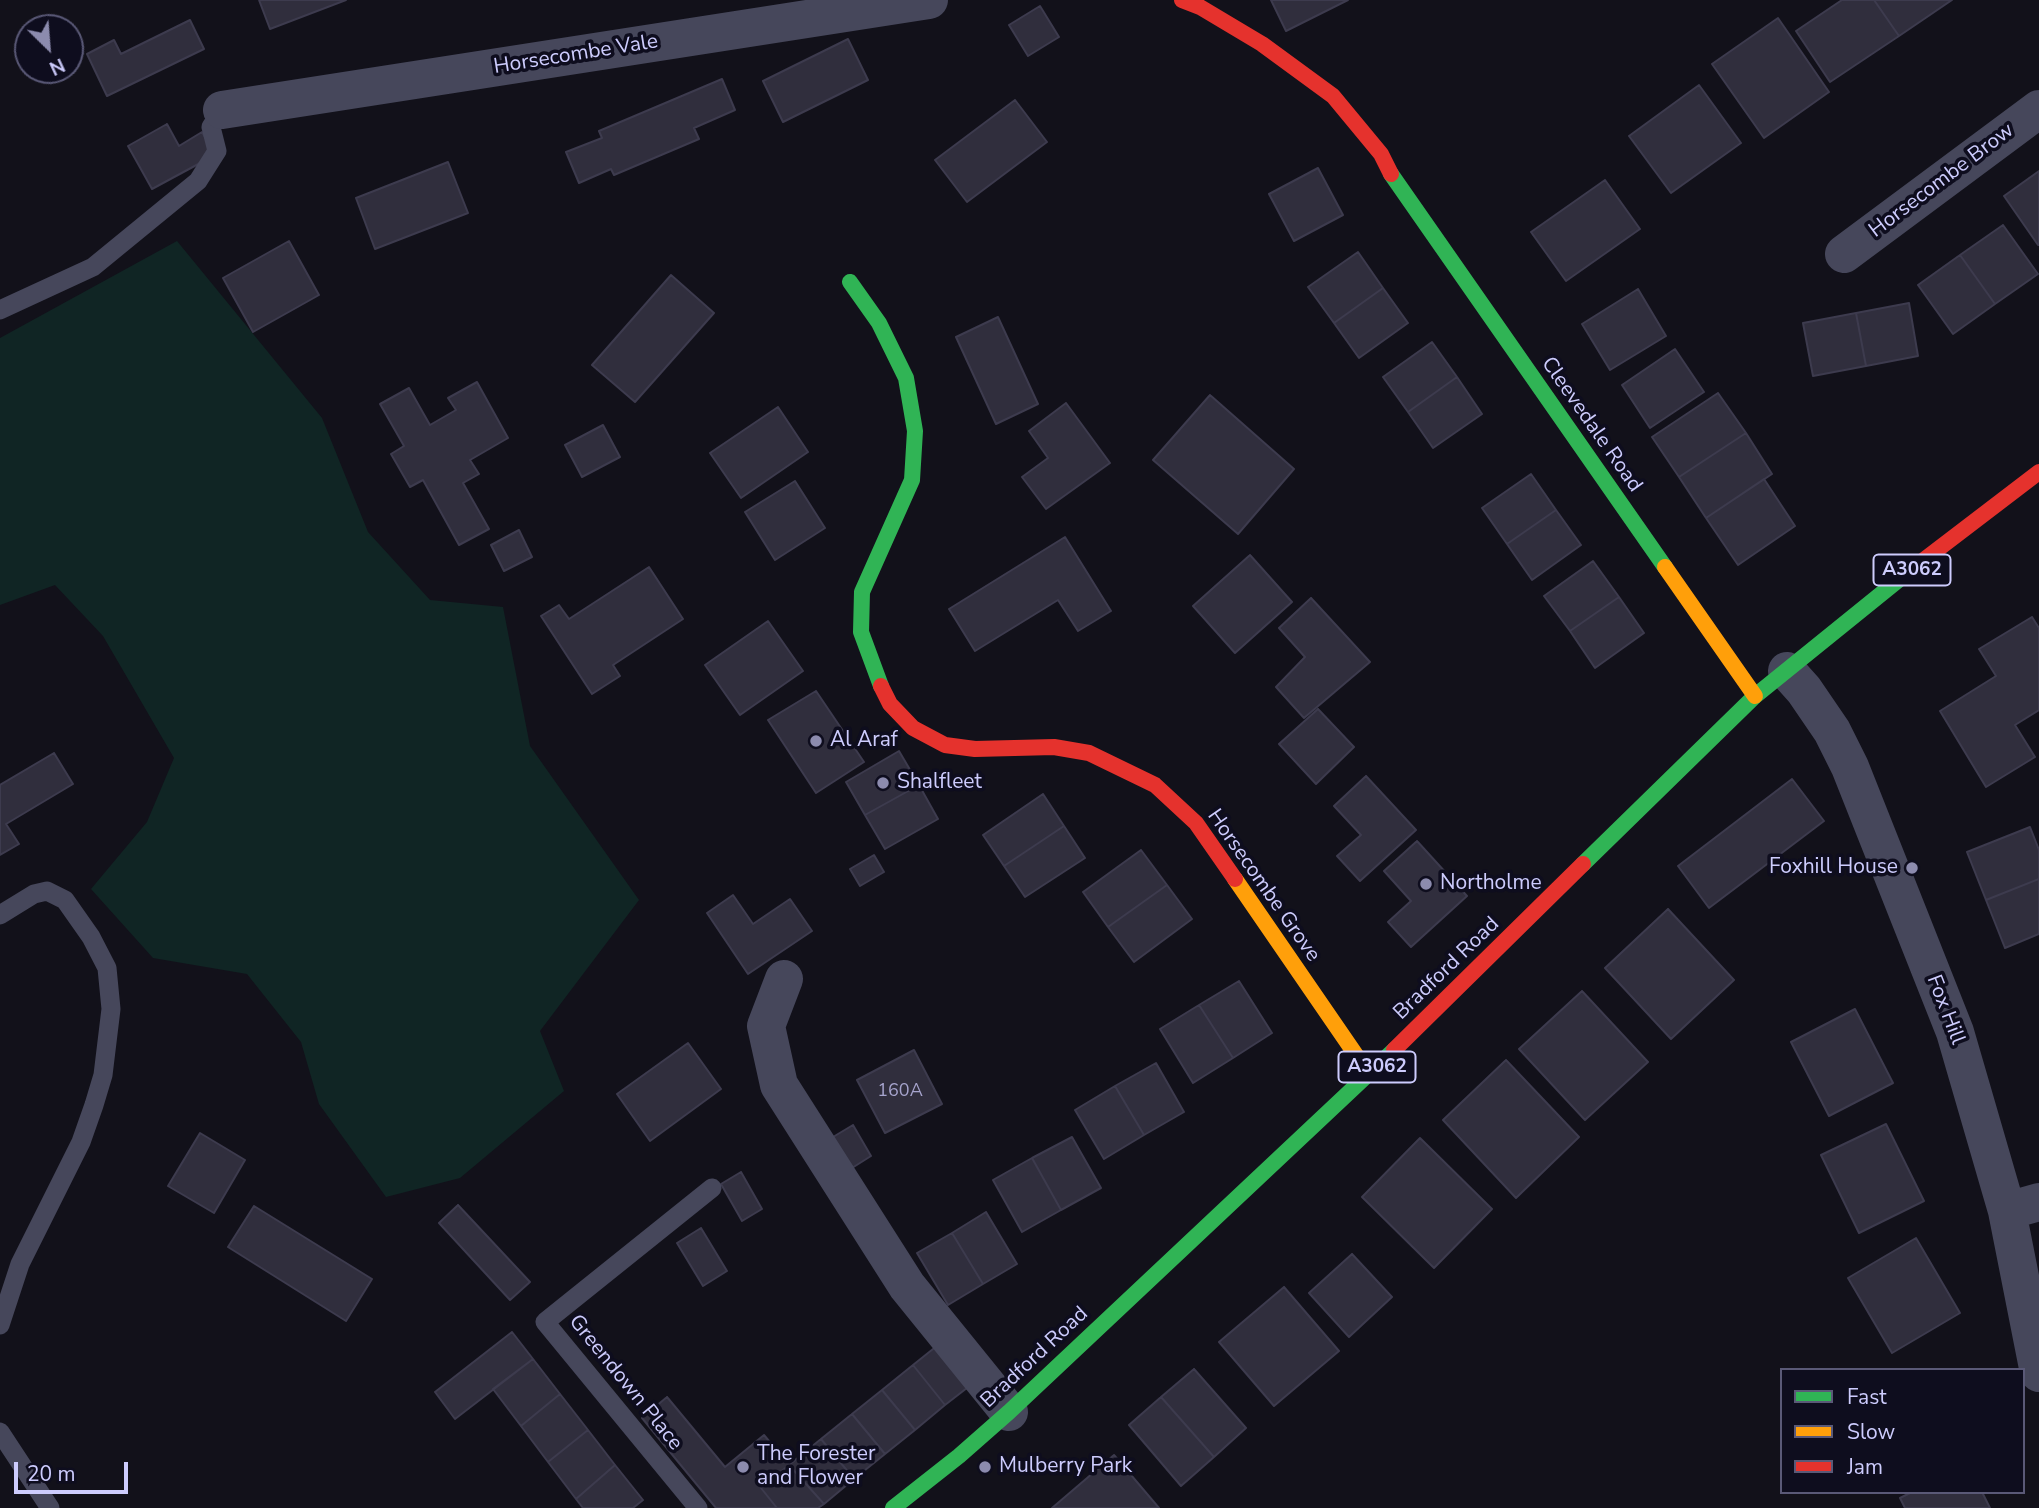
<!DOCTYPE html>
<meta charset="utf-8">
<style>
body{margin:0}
#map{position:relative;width:2039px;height:1508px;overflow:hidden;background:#12111a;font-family:"Nunito Sans",sans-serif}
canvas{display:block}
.legend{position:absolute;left:1780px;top:1368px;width:245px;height:126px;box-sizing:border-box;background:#0e0d1e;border:2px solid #5a5977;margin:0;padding:9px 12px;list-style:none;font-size:21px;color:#cdccfd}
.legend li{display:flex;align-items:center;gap:14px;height:35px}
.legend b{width:35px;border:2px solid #5a5977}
.north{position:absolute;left:14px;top:14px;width:70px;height:70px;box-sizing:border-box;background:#0e0d1e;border:2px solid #5a5977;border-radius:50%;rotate:155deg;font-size:19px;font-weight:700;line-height:28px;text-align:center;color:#cdccfd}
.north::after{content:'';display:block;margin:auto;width:24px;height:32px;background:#8c8bae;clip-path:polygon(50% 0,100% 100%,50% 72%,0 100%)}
.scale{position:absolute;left:14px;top:1462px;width:114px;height:32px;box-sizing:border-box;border:4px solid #cdccfd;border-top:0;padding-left:9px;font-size:21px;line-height:24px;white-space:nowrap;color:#cdccfd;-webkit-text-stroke:5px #0e0d1e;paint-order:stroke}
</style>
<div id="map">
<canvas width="2039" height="1508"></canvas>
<ul class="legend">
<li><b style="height:9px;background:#30b455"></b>Fast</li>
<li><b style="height:9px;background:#ff9f0a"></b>Slow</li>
<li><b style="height:9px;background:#e5322d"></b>Jam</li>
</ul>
<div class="north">N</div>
<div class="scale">20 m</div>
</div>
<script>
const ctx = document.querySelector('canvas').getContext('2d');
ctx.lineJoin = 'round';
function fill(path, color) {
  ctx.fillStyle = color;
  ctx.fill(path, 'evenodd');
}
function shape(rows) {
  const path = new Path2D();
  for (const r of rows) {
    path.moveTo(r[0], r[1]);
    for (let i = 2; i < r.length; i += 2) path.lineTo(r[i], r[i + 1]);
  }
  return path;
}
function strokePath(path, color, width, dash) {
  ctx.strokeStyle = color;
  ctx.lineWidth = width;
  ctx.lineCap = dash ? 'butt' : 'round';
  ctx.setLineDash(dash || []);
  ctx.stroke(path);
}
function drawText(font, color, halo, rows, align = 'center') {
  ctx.font = font + ' "Nunito Sans",sans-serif';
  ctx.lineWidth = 7;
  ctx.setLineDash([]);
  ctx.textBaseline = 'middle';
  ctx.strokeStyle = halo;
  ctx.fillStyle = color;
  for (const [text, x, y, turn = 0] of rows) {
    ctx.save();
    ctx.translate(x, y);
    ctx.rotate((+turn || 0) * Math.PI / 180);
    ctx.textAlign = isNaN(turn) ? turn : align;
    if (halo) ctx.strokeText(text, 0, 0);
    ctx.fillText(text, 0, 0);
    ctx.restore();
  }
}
const green = shape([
 [177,241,322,418,368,532,430,600,503,607,530,746,639,900,540,1031,564,1091,460,1178,386,1197,319,1104,301,1042,247,974,153,958,91,889,147,822,174,758,103,636,55,585,0,605,0,338]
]);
const building = shape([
 [259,0,346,0,270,29,259,0],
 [1271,0,1348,0,1286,31,1271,0],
 [1842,0,1874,0,1899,36,1830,82,1796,31,1842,0],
 [1874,0,1952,0,1899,36,1874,0],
 [1040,6,1059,37,1028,56,1009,25,1040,6],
 [1778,18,1829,92,1764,138,1712,64,1778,18],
 [190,20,204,49,107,96,87,54,114,40,121,54,190,20],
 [848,39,868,80,783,122,763,81,848,39],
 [722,79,735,110,694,128,699,139,614,175,611,169,579,183,566,152,602,138,599,131,722,79],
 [1699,85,1741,143,1671,193,1629,136,1699,85],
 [1015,100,1047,142,967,202,935,160,1015,100],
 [167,124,179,146,202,132,215,155,152,189,128,146,167,124],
 [448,162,468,213,375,249,356,198,448,162],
 [1318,168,1343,215,1294,241,1269,194,1318,168],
 [2039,171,2039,245,2038,245,2004,196,2039,171],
 [1605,180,1640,229,1566,281,1531,232,1605,180],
 [2003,225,2038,274,1995,304,1960,255,2003,225],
 [289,241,319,295,253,332,223,278,289,241],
 [1358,252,1383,288,1334,323,1308,287,1358,252],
 [1960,255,1995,304,1953,334,1918,285,1960,255],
 [671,275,714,313,635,402,592,365,671,275],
 [1383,288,1408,323,1359,358,1334,323,1383,288],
 [1638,289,1666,336,1610,370,1582,324,1638,289],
 [1909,303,1918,356,1866,366,1856,313,1909,303],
 [1856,313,1866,366,1813,376,1803,323,1856,313],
 [998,317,1038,404,996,424,956,337,998,317],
 [1432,342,1457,377,1408,412,1383,377,1432,342],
 [1675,349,1704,392,1650,428,1622,385,1675,349],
 [1457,377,1482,414,1433,448,1408,412,1457,377],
 [477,382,508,438,470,460,479,474,463,483,489,529,459,545,423,480,410,487,391,454,404,446,380,404,409,388,430,425,456,410,448,398,477,382],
 [1718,393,1746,433,1679,477,1652,437,1718,393],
 [1210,395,1294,469,1238,534,1153,460,1210,395],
 [1066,403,1110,463,1046,509,1022,477,1048,458,1029,431,1066,403],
 [778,407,808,452,741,498,710,453,778,407],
 [603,425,620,457,582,477,565,445,603,425],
 [1746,433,1772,474,1706,518,1679,477,1746,433],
 [1531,474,1556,510,1507,544,1482,508,1531,474],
 [1764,479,1795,526,1738,565,1706,518,1764,479],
 [795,481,825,528,775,560,745,512,795,481],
 [1556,510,1581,545,1532,580,1507,544,1556,510],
 [519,530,532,557,504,571,491,545,519,530],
 [1065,537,1111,611,1078,631,1058,600,975,651,949,609,1065,537],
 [1250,555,1292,602,1235,653,1193,606,1250,555],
 [1593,561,1619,597,1570,631,1544,596,1593,561],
 [649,567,683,619,613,665,620,676,592,694,541,616,559,605,569,619,649,567],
 [1619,597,1644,633,1595,668,1570,631,1619,597],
 [1311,598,1370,662,1304,718,1276,687,1305,657,1279,628,1311,598],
 [2032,617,2039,628,2039,710,2015,725,2035,757,1986,787,1940,711,1996,676,1979,649,2032,617],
 [768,621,803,671,740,715,705,665,768,621],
 [816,691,864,762,816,793,768,720,816,691],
 [1318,709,1354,747,1316,784,1279,744,1318,709],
 [899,751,919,785,865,815,846,782,899,751],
 [54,753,73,784,6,824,19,844,0,855,0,785,54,753],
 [1366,776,1416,830,1360,881,1337,856,1361,835,1334,806,1366,776],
 [1792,779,1824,821,1709,908,1678,866,1792,779],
 [919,785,938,819,885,849,865,815,919,785],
 [1043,794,1064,826,1004,866,983,835,1043,794],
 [1064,826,1085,858,1025,897,1004,866,1064,826],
 [2030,827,2039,850,2039,879,1986,900,1967,852,2030,827],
 [1417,841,1467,896,1411,947,1388,922,1411,901,1384,871,1417,841],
 [1141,850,1167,885,1108,927,1083,892,1141,850],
 [874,855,884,872,860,886,850,869,874,855],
 [2039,879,2039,934,2005,948,1986,900,2039,879],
 [1167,885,1192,919,1134,962,1108,927,1167,885],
 [733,895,753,924,790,899,812,931,748,974,707,913,733,895],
 [1668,909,1734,980,1671,1039,1605,968,1668,909],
 [1239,981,1272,1033,1233,1058,1199,1005,1239,981],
 [1582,991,1648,1062,1585,1120,1519,1049,1582,991],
 [1199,1005,1233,1058,1193,1083,1160,1029,1199,1005],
 [1855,1009,1893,1083,1829,1116,1791,1042,1855,1009],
 [688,1043,721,1089,650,1141,617,1094,688,1043],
 [914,1050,942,1104,885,1133,857,1080,914,1050],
 [1506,1060,1579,1137,1516,1198,1443,1120,1506,1060],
 [1156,1063,1184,1112,1144,1135,1115,1086,1156,1063],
 [1115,1086,1144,1135,1104,1159,1075,1110,1115,1086],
 [1886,1124,1924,1201,1859,1233,1821,1155,1886,1124],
 [853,1125,871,1156,852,1168,833,1137,853,1125],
 [200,1133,245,1160,214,1213,168,1186,200,1133],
 [1072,1137,1101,1188,1061,1210,1032,1158,1072,1137],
 [1420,1138,1492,1209,1434,1268,1362,1197,1420,1138],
 [1032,1158,1061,1210,1022,1232,993,1180,1032,1158],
 [741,1172,762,1209,742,1221,721,1184,741,1172],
 [458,1205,530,1282,510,1300,439,1223,458,1205],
 [254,1206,372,1279,346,1321,228,1247,254,1206],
 [986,1212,1017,1264,983,1284,952,1233,986,1212],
 [701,1228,727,1271,703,1286,677,1243,701,1228],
 [952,1233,983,1284,948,1305,917,1253,952,1233],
 [1916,1238,1960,1313,1892,1353,1848,1278,1916,1238],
 [1352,1254,1392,1297,1349,1337,1309,1293,1352,1254],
 [1284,1287,1339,1351,1274,1406,1219,1342,1284,1287],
 [512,1332,533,1359,455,1419,435,1392,512,1332],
 [943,1341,976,1381,945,1405,913,1365,943,1341],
 [533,1359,560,1394,521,1426,493,1389,533,1359],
 [913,1365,945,1405,915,1430,882,1390,913,1365],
 [1194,1369,1246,1428,1214,1457,1161,1397,1194,1369],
 [882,1390,915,1430,885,1454,852,1414,882,1390],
 [560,1394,588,1430,548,1462,521,1426,560,1394],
 [667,1397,725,1467,764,1435,789,1465,761,1488,777,1508,716,1508,642,1418,667,1397],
 [1161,1397,1214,1457,1181,1486,1129,1425,1161,1397],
 [852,1414,885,1454,854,1479,821,1439,852,1414],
 [588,1430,615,1465,576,1499,548,1462,588,1430],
 [821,1439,854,1479,824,1504,789,1465,821,1439],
 [1114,1455,1159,1508,1052,1508,1114,1455],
 [615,1465,643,1500,633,1508,583,1508,576,1499,615,1465],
 [789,1465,824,1504,818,1508,777,1508,761,1488,789,1465],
 [1912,1492,1982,1492,1990,1508,1905,1508,1900,1498,1912,1492]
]);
const lane = shape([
 [0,310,93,267,198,181,217,151,211,127,222,110],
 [0,915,34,894,47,891,65,900,91,937,107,968,111,1009,103,1075,94,1105,81,1142,20,1264,0,1325],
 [0,1432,50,1508],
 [698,1508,545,1322,712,1188]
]);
const street = shape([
 [222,110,929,0],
 [1844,254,2039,109],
 [1787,671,1804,690,1832,731,1850,767,1955,1032,2007,1211,2039,1373],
 [784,979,766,1026,779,1085,907,1286,1009,1412],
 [2007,1211,2039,1202]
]);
const fast = shape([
 [1391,174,1665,567],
 [850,282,879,323,906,378,915,431,912,480,862,592,861,632,881,686],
 [1583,864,1755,696,1912,569],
 [893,1508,959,1456,1009,1412,1394,1050]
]);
const slow = shape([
 [1665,567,1755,696],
 [1235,879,1369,1074]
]);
const jam = shape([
 [1182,0,1200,7,1262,44,1333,96,1381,154,1391,174],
 [1912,569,2039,472],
 [881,686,890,704,913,728,945,745,975,749,1054,747,1089,753,1155,785,1196,823,1235,879],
 [1394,1050,1583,864]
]);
const markers = [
 [816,741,7,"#8c8bae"],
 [883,783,7,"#8c8bae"],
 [1912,868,7,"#8c8bae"],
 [1426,884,7,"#8c8bae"],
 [743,1467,7,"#8c8bae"],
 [985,1467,7,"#8c8bae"]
];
const numberNames = [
 ["160А",900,1092]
];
const shields = [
 [1912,570,77],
 [1377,1067,77]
];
const shieldNames = [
 ["A3062",1912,570],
 ["A3062",1377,1067]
];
const streetNames = [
 ["Horsecombe Vale",576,55,-9],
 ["Horsecombe Brow",1942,181,-37],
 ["Cleevedale Road",1591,425,55],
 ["Horsecombe Grove",1263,886,55],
 ["Bradford Road",1447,969,-44],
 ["Fox Hill",1945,1010,69],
 ["Bradford Road",1035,1358,-43],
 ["Greendown Place",625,1383,51]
];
const poiNames = [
 ["Al Araf",830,741],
 ["Shalfleet",897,783],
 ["Foxhill House",1898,868,"right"],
 ["Northolme",1440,884],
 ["The Forester",757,1455],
 ["and Flower",757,1479],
 ["Mulberry Park",999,1467]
];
fill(green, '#102524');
fill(building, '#302e3d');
strokePath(building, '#3d3b4e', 2);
strokePath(lane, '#46475b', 19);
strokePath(street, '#46475b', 38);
strokePath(fast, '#30b455', 16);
strokePath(slow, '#ff9f0a', 16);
strokePath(jam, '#e5322d', 16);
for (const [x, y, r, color] of markers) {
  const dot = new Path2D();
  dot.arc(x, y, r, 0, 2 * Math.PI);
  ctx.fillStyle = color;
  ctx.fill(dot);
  strokePath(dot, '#0e0d1e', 2.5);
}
drawText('18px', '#a6a4cd', null, numberNames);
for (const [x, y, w] of shields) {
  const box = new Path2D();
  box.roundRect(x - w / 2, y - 15.5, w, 31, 5);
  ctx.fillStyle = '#0e0d1e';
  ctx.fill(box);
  strokePath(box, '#cdccfd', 2);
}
drawText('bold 19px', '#cdccfd', null, shieldNames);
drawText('21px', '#cdccfd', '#0e0d1e', streetNames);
drawText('21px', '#cdccfd', '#0e0d1e', poiNames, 'left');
</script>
